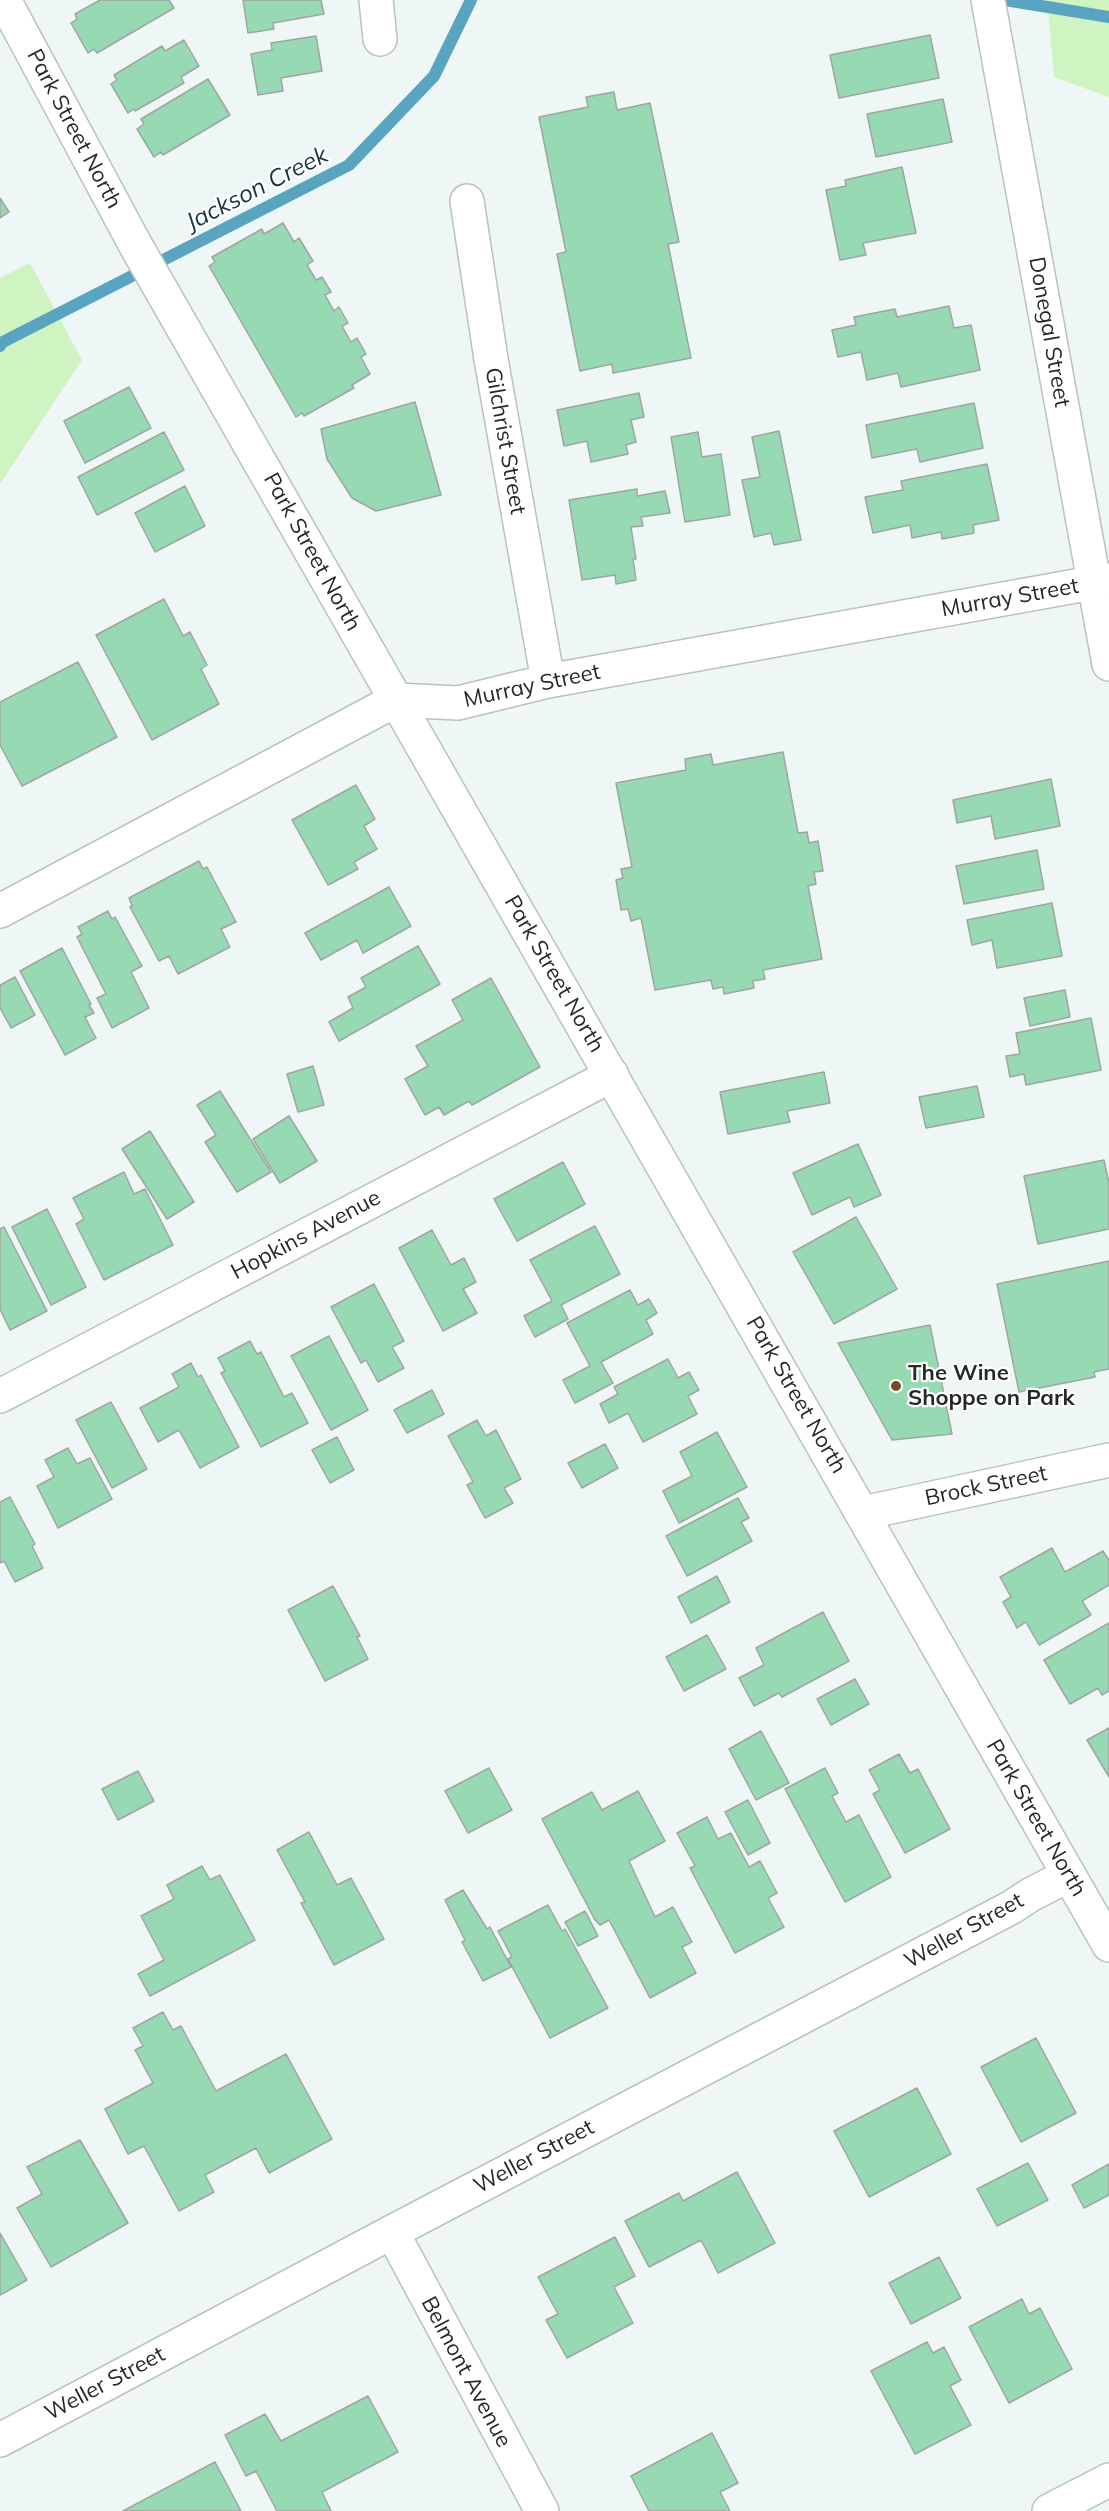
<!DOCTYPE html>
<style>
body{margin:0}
canvas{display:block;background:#eef7f5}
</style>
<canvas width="1109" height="2511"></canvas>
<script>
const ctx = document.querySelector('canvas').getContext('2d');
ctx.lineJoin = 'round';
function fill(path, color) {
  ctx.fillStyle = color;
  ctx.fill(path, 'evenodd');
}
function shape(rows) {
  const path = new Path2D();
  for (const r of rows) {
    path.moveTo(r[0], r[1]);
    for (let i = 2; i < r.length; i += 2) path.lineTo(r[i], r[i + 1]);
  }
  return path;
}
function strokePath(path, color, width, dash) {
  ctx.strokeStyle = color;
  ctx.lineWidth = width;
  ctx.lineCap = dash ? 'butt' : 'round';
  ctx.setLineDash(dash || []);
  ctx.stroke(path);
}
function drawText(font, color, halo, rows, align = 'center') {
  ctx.font = font + ' Mulish,sans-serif';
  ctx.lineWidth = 4.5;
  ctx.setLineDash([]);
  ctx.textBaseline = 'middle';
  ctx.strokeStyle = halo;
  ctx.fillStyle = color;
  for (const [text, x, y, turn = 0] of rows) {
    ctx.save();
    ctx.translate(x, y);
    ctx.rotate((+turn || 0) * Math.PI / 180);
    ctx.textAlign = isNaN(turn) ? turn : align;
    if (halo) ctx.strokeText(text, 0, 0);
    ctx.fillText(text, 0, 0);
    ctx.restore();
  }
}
const green = shape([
 [1047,0,1109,0,1109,97,1054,77],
 [30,263,82,360,0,484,0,278]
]);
const stream = shape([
 [1005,0,1109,17],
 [0,346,1,343,349,165,434,76,471,0]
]);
const building = shape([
 [100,0,169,0,174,8,97,53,94,49,88,53,71,23,77,19,75,14,100,0],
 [243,0,321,0,324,14,273,23,274,29,248,33,243,0],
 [930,35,939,78,839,98,830,55,930,35],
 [316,36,322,71,281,78,283,91,258,95,251,54,272,50,271,43,316,36],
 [184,40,199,66,181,77,184,83,135,111,134,109,128,113,111,84,117,80,114,75,162,46,165,51,184,40],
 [208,79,230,115,163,155,161,152,154,157,137,129,144,124,141,119,208,79],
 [614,92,617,110,650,103,679,242,668,244,691,358,613,373,612,364,580,371,557,254,566,252,539,117,588,107,586,97,614,92],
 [943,99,952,142,876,157,867,114,943,99],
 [902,167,916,233,863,243,866,255,840,260,826,190,846,186,845,180,902,167],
 [0,198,9,212,0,218,0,198],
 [283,223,294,242,299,238,313,261,307,265,316,280,322,277,331,292,325,295,334,311,339,307,348,323,342,326,351,342,357,338,366,354,361,357,370,374,352,385,354,388,304,416,302,413,296,417,209,266,215,262,212,257,262,229,264,234,283,223],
 [949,306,954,328,971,325,980,370,901,387,898,373,867,380,861,352,838,357,832,330,856,325,854,317,895,309,897,317,949,306],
 [129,387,151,428,85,463,64,421,129,387],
 [639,393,644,417,631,420,636,442,626,445,628,454,591,462,587,441,564,446,557,410,639,393],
 [415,402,441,495,376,511,352,498,327,459,321,429,415,402],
 [974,403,983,448,920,462,917,449,872,458,866,425,974,403],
 [779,431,801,540,774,545,771,533,754,537,742,480,760,477,752,437,779,431],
 [164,432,184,470,97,515,78,477,164,432],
 [698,432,702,457,721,454,730,515,685,522,671,437,698,432],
 [987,464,999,520,973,525,974,533,942,539,941,532,912,538,910,525,873,533,865,497,903,490,901,481,987,464],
 [185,486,205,526,155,552,135,513,185,486],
 [637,489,637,496,665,491,670,513,641,517,643,526,631,527,636,559,633,559,636,580,616,584,615,575,582,580,569,500,637,489],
 [164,599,183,636,190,632,207,665,201,669,219,704,152,740,96,635,164,599],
 [78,662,117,737,22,786,0,745,0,702,78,662],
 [783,752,798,833,807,832,809,843,818,841,823,871,814,872,816,884,808,886,822,959,763,970,765,979,753,981,754,988,724,994,723,987,713,989,711,980,655,990,641,918,631,921,628,909,621,910,616,880,623,878,621,869,632,867,616,783,686,770,685,759,711,754,713,765,783,752],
 [1051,779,1060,826,995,839,991,816,957,823,953,800,1051,779],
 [356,785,375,819,364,826,377,849,354,862,358,869,328,885,292,820,356,785],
 [1037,850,1044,889,964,904,956,866,1037,850],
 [199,861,203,869,207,867,236,922,221,929,230,947,178,974,169,956,159,961,130,907,132,906,129,898,199,861],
 [389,887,411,926,363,953,357,940,321,960,305,933,389,887],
 [1052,903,1062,956,997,968,992,940,972,945,967,920,1052,903],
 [108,911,112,919,115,917,142,966,131,972,149,1008,112,1028,97,998,106,994,77,937,82,934,78,927,108,911],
 [418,946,440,984,339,1041,329,1022,353,1008,348,997,366,987,361,978,418,946],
 [62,948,91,1004,89,1005,94,1013,85,1017,96,1038,65,1055,20,971,62,948],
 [15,977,35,1015,11,1028,0,1008,0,985,15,977],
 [491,978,540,1067,472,1105,469,1101,444,1115,439,1107,425,1115,405,1079,428,1066,416,1046,463,1020,452,1000,491,978],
 [1065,990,1070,1017,1030,1026,1024,998,1065,990],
 [1091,1018,1101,1070,1026,1085,1024,1074,1010,1077,1006,1056,1020,1054,1016,1033,1091,1018],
 [313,1066,324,1105,298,1112,287,1074,313,1066],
 [824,1072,830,1103,787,1111,790,1122,728,1134,720,1092,824,1072],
 [977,1086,984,1117,926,1128,919,1097,977,1086],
 [220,1091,271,1172,237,1192,205,1142,216,1135,197,1105,220,1091],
 [289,1116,317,1161,280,1183,253,1139,289,1116],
 [150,1131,194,1202,167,1219,122,1149,150,1131],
 [858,1144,881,1195,854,1207,850,1197,812,1215,793,1173,858,1144],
 [1104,1160,1109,1183,1109,1229,1038,1244,1024,1176,1104,1160],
 [563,1162,585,1204,517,1241,494,1199,563,1162],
 [124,1172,134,1194,145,1189,173,1245,104,1280,76,1224,84,1219,73,1198,124,1172],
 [47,1209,86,1287,51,1305,12,1227,47,1209],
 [856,1217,897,1289,834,1324,793,1252,856,1217],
 [595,1226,620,1274,561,1305,568,1319,535,1337,524,1316,552,1301,530,1260,595,1226],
 [4,1227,47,1311,10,1330,0,1309,0,1229,4,1227],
 [432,1230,451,1265,464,1258,476,1282,463,1289,477,1313,443,1331,399,1248,432,1230],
 [1109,1261,1109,1369,1094,1372,1095,1377,1019,1392,997,1284,1109,1261],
 [374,1284,404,1341,392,1347,404,1368,378,1382,366,1360,361,1363,331,1307,374,1284],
 [630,1290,638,1305,649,1299,657,1313,646,1320,653,1334,601,1362,613,1383,575,1403,563,1380,590,1366,567,1323,630,1290],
 [930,1325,952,1434,892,1440,838,1343,930,1325],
 [329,1336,368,1410,331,1430,291,1356,329,1336],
 [250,1341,257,1354,261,1352,284,1397,292,1393,308,1423,261,1447,221,1373,225,1371,218,1358,250,1341],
 [668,1359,678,1378,689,1372,699,1390,688,1396,697,1414,643,1442,628,1413,609,1423,600,1404,618,1394,614,1387,668,1359],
 [191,1363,198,1377,201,1375,239,1447,200,1468,179,1430,158,1442,140,1408,179,1387,172,1374,191,1363],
 [432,1390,444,1414,407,1433,394,1410,432,1390],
 [111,1402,147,1469,112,1488,76,1420,111,1402],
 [477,1420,486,1436,496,1430,521,1479,504,1488,513,1503,485,1518,467,1485,473,1482,448,1436,477,1420],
 [717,1432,747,1487,679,1523,663,1491,692,1476,680,1452,717,1432],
 [337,1437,354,1470,330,1483,312,1450,337,1437],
 [605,1444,618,1468,582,1488,568,1463,605,1444],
 [68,1448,77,1464,90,1458,112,1499,58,1528,37,1486,54,1477,45,1460,68,1448],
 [10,1497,35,1544,32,1546,43,1568,15,1582,4,1561,0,1563,0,1502,10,1497],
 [738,1498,749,1518,741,1522,752,1541,687,1576,666,1536,738,1498],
 [1052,1548,1065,1572,1103,1551,1109,1560,1109,1585,1082,1601,1091,1615,1039,1645,1026,1622,1017,1628,1003,1602,1011,1597,1000,1577,1052,1548],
 [717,1576,730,1602,691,1623,678,1597,717,1576],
 [333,1586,360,1636,357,1637,368,1659,325,1681,288,1610,333,1586],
 [823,1612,849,1661,782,1697,779,1693,754,1706,739,1678,764,1665,756,1648,823,1612],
 [1109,1623,1109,1691,1102,1695,1098,1688,1070,1704,1044,1660,1109,1623],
 [707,1635,726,1669,684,1691,666,1657,707,1635],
 [855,1679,869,1704,831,1725,817,1699,855,1679],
 [1109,1728,1109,1777,1087,1740,1109,1728],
 [761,1731,789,1783,756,1800,729,1749,761,1731],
 [899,1754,910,1773,918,1769,950,1829,905,1853,873,1794,880,1790,869,1770,899,1754],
 [489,1768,512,1810,468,1833,445,1791,489,1768],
 [825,1768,838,1793,832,1796,846,1822,859,1815,891,1877,845,1902,785,1789,825,1768],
 [138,1771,154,1801,118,1820,102,1789,138,1771],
 [638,1791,665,1841,629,1861,655,1917,673,1907,692,1942,682,1947,696,1973,650,1998,609,1920,600,1925,595,1920,542,1819,592,1792,602,1810,638,1791],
 [748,1800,770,1843,748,1855,725,1812,748,1800],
 [707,1817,718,1839,731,1833,749,1867,760,1861,777,1893,768,1898,784,1927,735,1953,690,1868,695,1866,677,1833,707,1817],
 [309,1832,337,1885,351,1878,384,1939,334,1965,301,1903,305,1902,277,1850,309,1832],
 [202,1866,210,1880,220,1875,255,1940,150,1996,138,1974,164,1960,141,1916,174,1899,167,1885,202,1866],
 [463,1890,487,1929,490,1927,511,1967,483,1981,462,1942,465,1940,445,1900,463,1890],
 [548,1905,562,1931,565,1929,608,2008,550,2038,508,1959,512,1957,498,1931,548,1905],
 [585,1911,598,1936,578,1946,565,1922,585,1911],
 [163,2012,173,2030,181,2026,216,2091,286,2054,332,2139,269,2173,256,2148,205,2175,214,2192,179,2211,144,2146,128,2154,105,2109,153,2083,135,2050,143,2046,133,2028,163,2012],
 [1036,2038,1076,2113,1021,2142,981,2067,1036,2038],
 [917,2088,951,2154,869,2197,834,2131,917,2088],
 [80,2140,128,2223,51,2267,17,2208,42,2194,27,2167,80,2140],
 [1028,2163,1048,2200,997,2226,977,2189,1028,2163],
 [1109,2164,1109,2195,1084,2208,1072,2185,1109,2164],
 [737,2172,775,2243,718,2273,701,2240,649,2267,625,2221,679,2193,683,2201,737,2172],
 [0,2233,27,2280,0,2295,0,2233],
 [615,2237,635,2276,614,2287,633,2323,567,2358,546,2320,558,2314,538,2277,615,2237],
 [939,2257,961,2298,911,2324,889,2283,939,2257],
 [1022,2299,1029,2314,1040,2308,1072,2369,1009,2403,969,2327,1022,2299],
 [927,2342,933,2353,944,2347,961,2380,950,2386,971,2425,915,2454,871,2371,927,2342],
 [368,2396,398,2452,322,2492,331,2511,277,2511,256,2471,246,2476,225,2435,265,2414,281,2441,368,2396],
 [712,2433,738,2483,720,2492,730,2511,649,2511,631,2476,712,2433],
 [215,2462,241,2511,123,2511,215,2462]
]);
const minor = shape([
 [376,0,380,39],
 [988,0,1109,664],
 [467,201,491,359,548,681],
 [0,911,396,700,458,703,548,681,1109,580],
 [0,1396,612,1075],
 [863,1513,1109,1460],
 [392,2232,542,2511],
 [1049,2511,1109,2480]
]);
const tertiary = shape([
 [4,0,136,246,1109,1945],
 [0,2440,392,2232,1012,1907,1030,1895,1069,1875]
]);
const markers = [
 [896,1386,6,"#6e4e24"]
];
const streetNames = [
 ["Park Street North",74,129,62],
 ["Donegal Street",1049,332,80],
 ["Gilchrist Street",505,441,80],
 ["Park Street North",312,552,61],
 ["Murray Street",1010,598,-10],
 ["Murray Street",532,686,-12],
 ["Park Street North",554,974,60],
 ["Hopkins Avenue",306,1235,-28],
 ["Park Street North",796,1395,60],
 ["Brock Street",986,1486,-12],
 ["Park Street North",1036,1818,60],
 ["Weller Street",964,1931,-29],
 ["Weller Street",534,2157,-28],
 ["Belmont Avenue",466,2372,62],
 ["Weller Street",105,2384,-28]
];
const poiNames = [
 ["The Wine",908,1373],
 ["Shoppe on Park",908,1398]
];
const waterNames = [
 ["Jackson Creek",257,189,-27]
];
fill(green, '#cff4c1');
strokePath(stream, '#59a4c0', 12);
fill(building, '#97d9b3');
strokePath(building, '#9fa6a2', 1.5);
strokePath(minor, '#b9c2c0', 36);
strokePath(tertiary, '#b9c2c0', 36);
strokePath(minor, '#fff', 33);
strokePath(tertiary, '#fff', 33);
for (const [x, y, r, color] of markers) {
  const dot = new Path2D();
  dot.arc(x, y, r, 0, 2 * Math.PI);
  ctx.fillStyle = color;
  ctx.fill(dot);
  strokePath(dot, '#fff', 2);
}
drawText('22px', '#252928', '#fff', streetNames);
drawText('bold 22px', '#252928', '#fff', poiNames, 'left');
drawText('italic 24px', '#143744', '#fff', waterNames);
</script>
